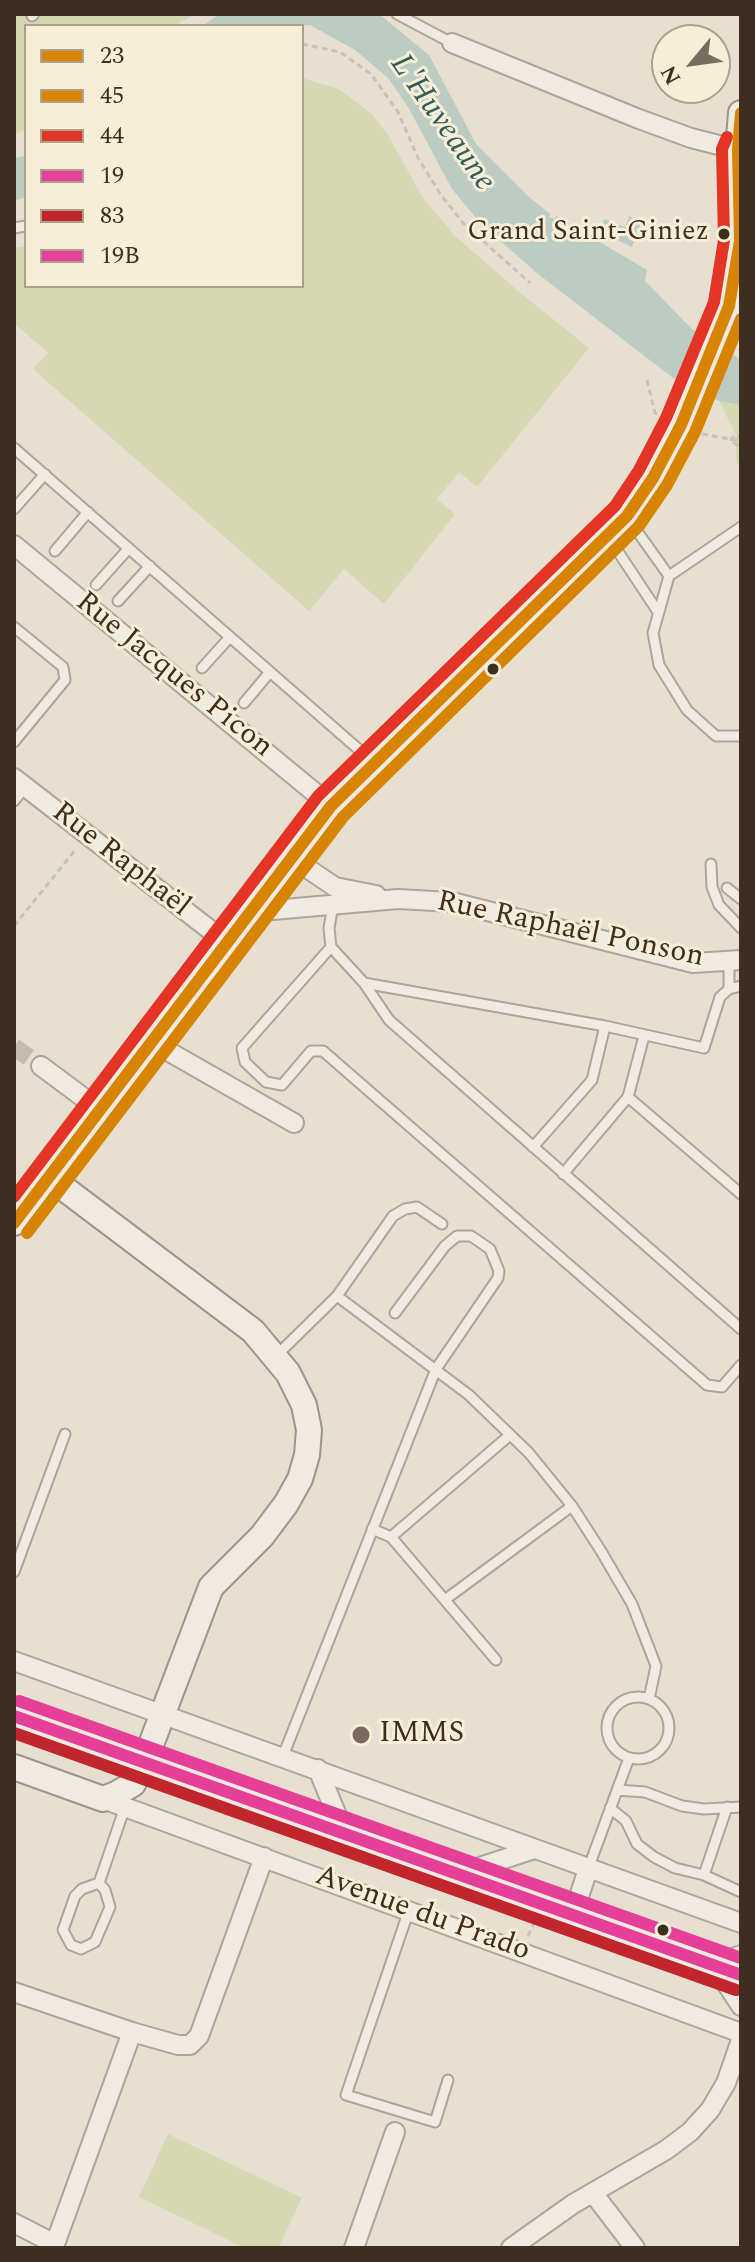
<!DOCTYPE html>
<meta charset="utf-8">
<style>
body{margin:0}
#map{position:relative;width:755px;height:2262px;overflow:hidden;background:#e7e0d1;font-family:Spectral,serif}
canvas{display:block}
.frame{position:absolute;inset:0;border:16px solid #3d2e20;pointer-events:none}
.legend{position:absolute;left:24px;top:24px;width:280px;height:264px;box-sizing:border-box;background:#f7eed8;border:2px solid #ada18e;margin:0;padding:10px 14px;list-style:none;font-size:24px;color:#3d2e20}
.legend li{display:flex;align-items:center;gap:16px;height:40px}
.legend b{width:40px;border:2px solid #ada18e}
.north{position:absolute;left:651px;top:24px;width:80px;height:80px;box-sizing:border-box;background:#f7eed8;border:2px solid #ada18e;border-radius:50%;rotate:241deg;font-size:22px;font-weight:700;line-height:32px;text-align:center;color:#3d2e20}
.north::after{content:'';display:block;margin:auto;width:28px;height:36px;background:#786c5e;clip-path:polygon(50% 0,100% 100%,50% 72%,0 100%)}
</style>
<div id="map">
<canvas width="755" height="2262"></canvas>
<div class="frame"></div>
<ul class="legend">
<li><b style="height:10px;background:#d88403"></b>23</li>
<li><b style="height:10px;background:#d88403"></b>45</li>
<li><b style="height:10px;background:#e43426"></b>44</li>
<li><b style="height:10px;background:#e53f97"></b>19</li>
<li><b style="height:10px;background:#c0262c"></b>83</li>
<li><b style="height:10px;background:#e53f97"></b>19B</li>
</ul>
<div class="north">N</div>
</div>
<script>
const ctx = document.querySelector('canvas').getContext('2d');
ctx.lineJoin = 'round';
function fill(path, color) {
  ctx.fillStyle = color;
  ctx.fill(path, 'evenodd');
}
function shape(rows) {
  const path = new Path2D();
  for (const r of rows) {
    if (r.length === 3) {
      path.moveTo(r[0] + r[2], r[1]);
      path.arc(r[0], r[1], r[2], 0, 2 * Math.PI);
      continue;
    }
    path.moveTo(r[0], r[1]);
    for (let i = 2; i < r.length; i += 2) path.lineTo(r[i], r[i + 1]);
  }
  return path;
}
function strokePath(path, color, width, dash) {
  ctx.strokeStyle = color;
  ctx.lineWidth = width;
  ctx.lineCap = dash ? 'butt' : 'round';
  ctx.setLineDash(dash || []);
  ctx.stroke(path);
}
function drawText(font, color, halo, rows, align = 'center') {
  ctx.font = font + ' Spectral,serif';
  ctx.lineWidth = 6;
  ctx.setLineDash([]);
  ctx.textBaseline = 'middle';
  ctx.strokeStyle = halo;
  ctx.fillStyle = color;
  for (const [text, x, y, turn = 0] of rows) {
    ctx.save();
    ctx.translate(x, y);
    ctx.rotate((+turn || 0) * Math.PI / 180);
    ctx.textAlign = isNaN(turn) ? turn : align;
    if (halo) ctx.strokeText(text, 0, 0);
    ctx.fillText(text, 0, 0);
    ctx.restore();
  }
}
const green = shape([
 [14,14,195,14,174,26,26,26,26,129,14,135],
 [302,78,339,89,371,113,388,135,423,198,455,236,517,290,589,348,477,487,459,472,437,499,455,514,384,604,344,569,309,611,33,369,48,353,14,323,14,248,26,246,26,286,302,286],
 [719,401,741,405,741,464,736,463,736,435],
 [168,2134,302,2198,278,2248,245,2248,139,2197]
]);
const water = shape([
 [219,14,379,14,429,55,476,144,529,197,550,214,549,217,554,219,556,216,647,270,645,281,692,329,737,357,741,363,741,405,719,401,673,378,538,274,505,245,477,219,452,189,408,107,388,78,355,50,310,25,203,26],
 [26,156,26,197,14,201,14,158],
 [629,216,641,222,632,247,600,232,604,219,625,227]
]);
const streetTunnel = shape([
 [14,1047,41,1066]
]);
const path = shape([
 [302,44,340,52,371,74,398,112,418,158,441,195,463,223,530,283],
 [647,380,655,413,662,416],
 [702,434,741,441],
 [730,440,736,435,741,437],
 [733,442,738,446,741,445],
 [14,926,76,849],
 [528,1936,534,1923]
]);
const lane = shape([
 [397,14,452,43],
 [32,16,34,14],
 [14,228,26,226],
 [14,448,373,762],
 [14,509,45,474],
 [627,517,669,576],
 [741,527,669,576,653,633,659,665,687,710,716,736,741,736],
 [609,538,658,612],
 [55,551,88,512],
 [96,585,129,548],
 [118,601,150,566],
 [14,627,63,667,65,680,14,742],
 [202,668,230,637],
 [244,703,270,672],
 [14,801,25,787],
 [711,864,712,887,719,905,741,928],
 [727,888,741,899],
 [333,905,329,928,331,947,364,983,389,1020,741,1329],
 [331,947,242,1048,245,1062,266,1082,282,1085,311,1051,323,1051,707,1385,722,1387,741,1365],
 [364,983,605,1026,704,1048,720,997,729,989,729,962],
 [729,989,741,986],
 [628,1097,741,1194],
 [533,1147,592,1080,605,1026],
 [563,1174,628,1097,644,1036],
 [337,1296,469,1395,529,1453,572,1506,601,1551,632,1604,656,1666,649,1699],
 [276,1356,337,1296,393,1216,405,1209,417,1207,442,1224],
 [372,1529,391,1537,496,1660],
 [391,1537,510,1435],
 [14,1572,65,1434],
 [446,1599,572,1506],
 [638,1728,31],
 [283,1756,436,1369,498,1278,499,1271,490,1249,471,1236,457,1236,445,1246,395,1313],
 [617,1790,645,1792,682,1806,704,1809,741,1807],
 [610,1808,626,1821,637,1844,654,1857,675,1868,704,1875,741,1892],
 [588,1869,629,1758],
 [704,1875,727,1807],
 [99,1883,105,1890,110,1907,95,1942,81,1949,71,1945,63,1930,75,1896,82,1889,99,1883,125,1807],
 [409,1910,346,2095,435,2122,448,2080]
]);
const street = shape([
 [452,43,639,119,691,138,738,150],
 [14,545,331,806],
 [14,778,227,943],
 [292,858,335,887,376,895],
 [250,912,398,899,452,902,693,963,741,960],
 [152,1042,294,1123],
 [41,1066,100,1110],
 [14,1661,741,1923],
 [318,1769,344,1833],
 [103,1799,741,2033],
 [456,1875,534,1849],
 [573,1915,588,1869],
 [741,1955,714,1965,741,2006],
 [14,1992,132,2032,178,2045,190,2045,199,2036,264,1857],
 [593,2193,635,2248],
 [14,2223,55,2244,132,2032],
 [354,2248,395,2132],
 [511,2248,573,2204,666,2150,690,2132,710,2110,726,2083,741,2040]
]);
const secondary = shape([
 [740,241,738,150,741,113],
 [14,1223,331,806,627,516,653,478,681,425,729,306,741,240],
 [14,1716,741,1975],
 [14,1767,103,1799,116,1794,133,1784,144,1763,211,1587,262,1536,286,1504,300,1479,307,1455,309,1430,304,1405,288,1373,253,1331,49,1177]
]);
const bus1 = shape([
 [14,1223,331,806,627,516,653,478,681,425,729,306,740,241,738,150,741,113]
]);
const bus2 = shape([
 [27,1233,343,817,639,526,667,485,695,432,741,319]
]);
const bus3 = shape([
 [14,1197,318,796,615,506,639,470,666,418,714,302,724,240,722,149,727,137]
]);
const bus4 = shape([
 [14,1716,741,1975]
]);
const bus5 = shape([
 [14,1733,736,1990]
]);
const bus6 = shape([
 [19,1701,741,1958]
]);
const markers = [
 [724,234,7,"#3d2e20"],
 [493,669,7,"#3d2e20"],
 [361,1735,10,"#786c5e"],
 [663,1930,7,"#3d2e20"]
];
const busNames = [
 ["Grand Saint-Giniez",709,234]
];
const streetNames = [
 ["Rue Jacques Picon",173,676,39],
 ["Rue Raphaël",120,861,38],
 ["Rue Raphaël Ponson",570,931,12],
 ["Avenue du Prado",422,1915,20]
];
const poiNames = [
 ["IMMS",379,1735]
];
const waterNames = [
 ["L'Huveaune",441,124,55]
];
fill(green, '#d6d7b3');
fill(water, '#bcccc2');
strokePath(streetTunnel, '#c5bcae', 18, [18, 9]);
strokePath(lane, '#ada599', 13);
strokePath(street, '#ada599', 22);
strokePath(secondary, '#9c958a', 28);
strokePath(path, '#c8c2b9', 3, [6, 4]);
strokePath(lane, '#efebe3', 9);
strokePath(street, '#efebe3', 18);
strokePath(secondary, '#efebe3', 24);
strokePath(bus1, '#d88403', 12);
strokePath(bus2, '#d88403', 12);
strokePath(bus3, '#e43426', 12);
strokePath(bus4, '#e53f97', 12);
strokePath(bus5, '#c0262c', 12);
strokePath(bus6, '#e53f97', 12);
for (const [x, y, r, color] of markers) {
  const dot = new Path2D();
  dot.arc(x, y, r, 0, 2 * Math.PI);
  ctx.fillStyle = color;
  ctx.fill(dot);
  strokePath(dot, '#f7eed8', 3);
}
drawText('28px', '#3d2e20', '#f7eed8', busNames, 'right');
drawText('30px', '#3d2e20', '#f7eed8', streetNames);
drawText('30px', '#3d2e20', '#f7eed8', poiNames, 'left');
drawText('italic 32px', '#2f5d5a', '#f7eed8', waterNames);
</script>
